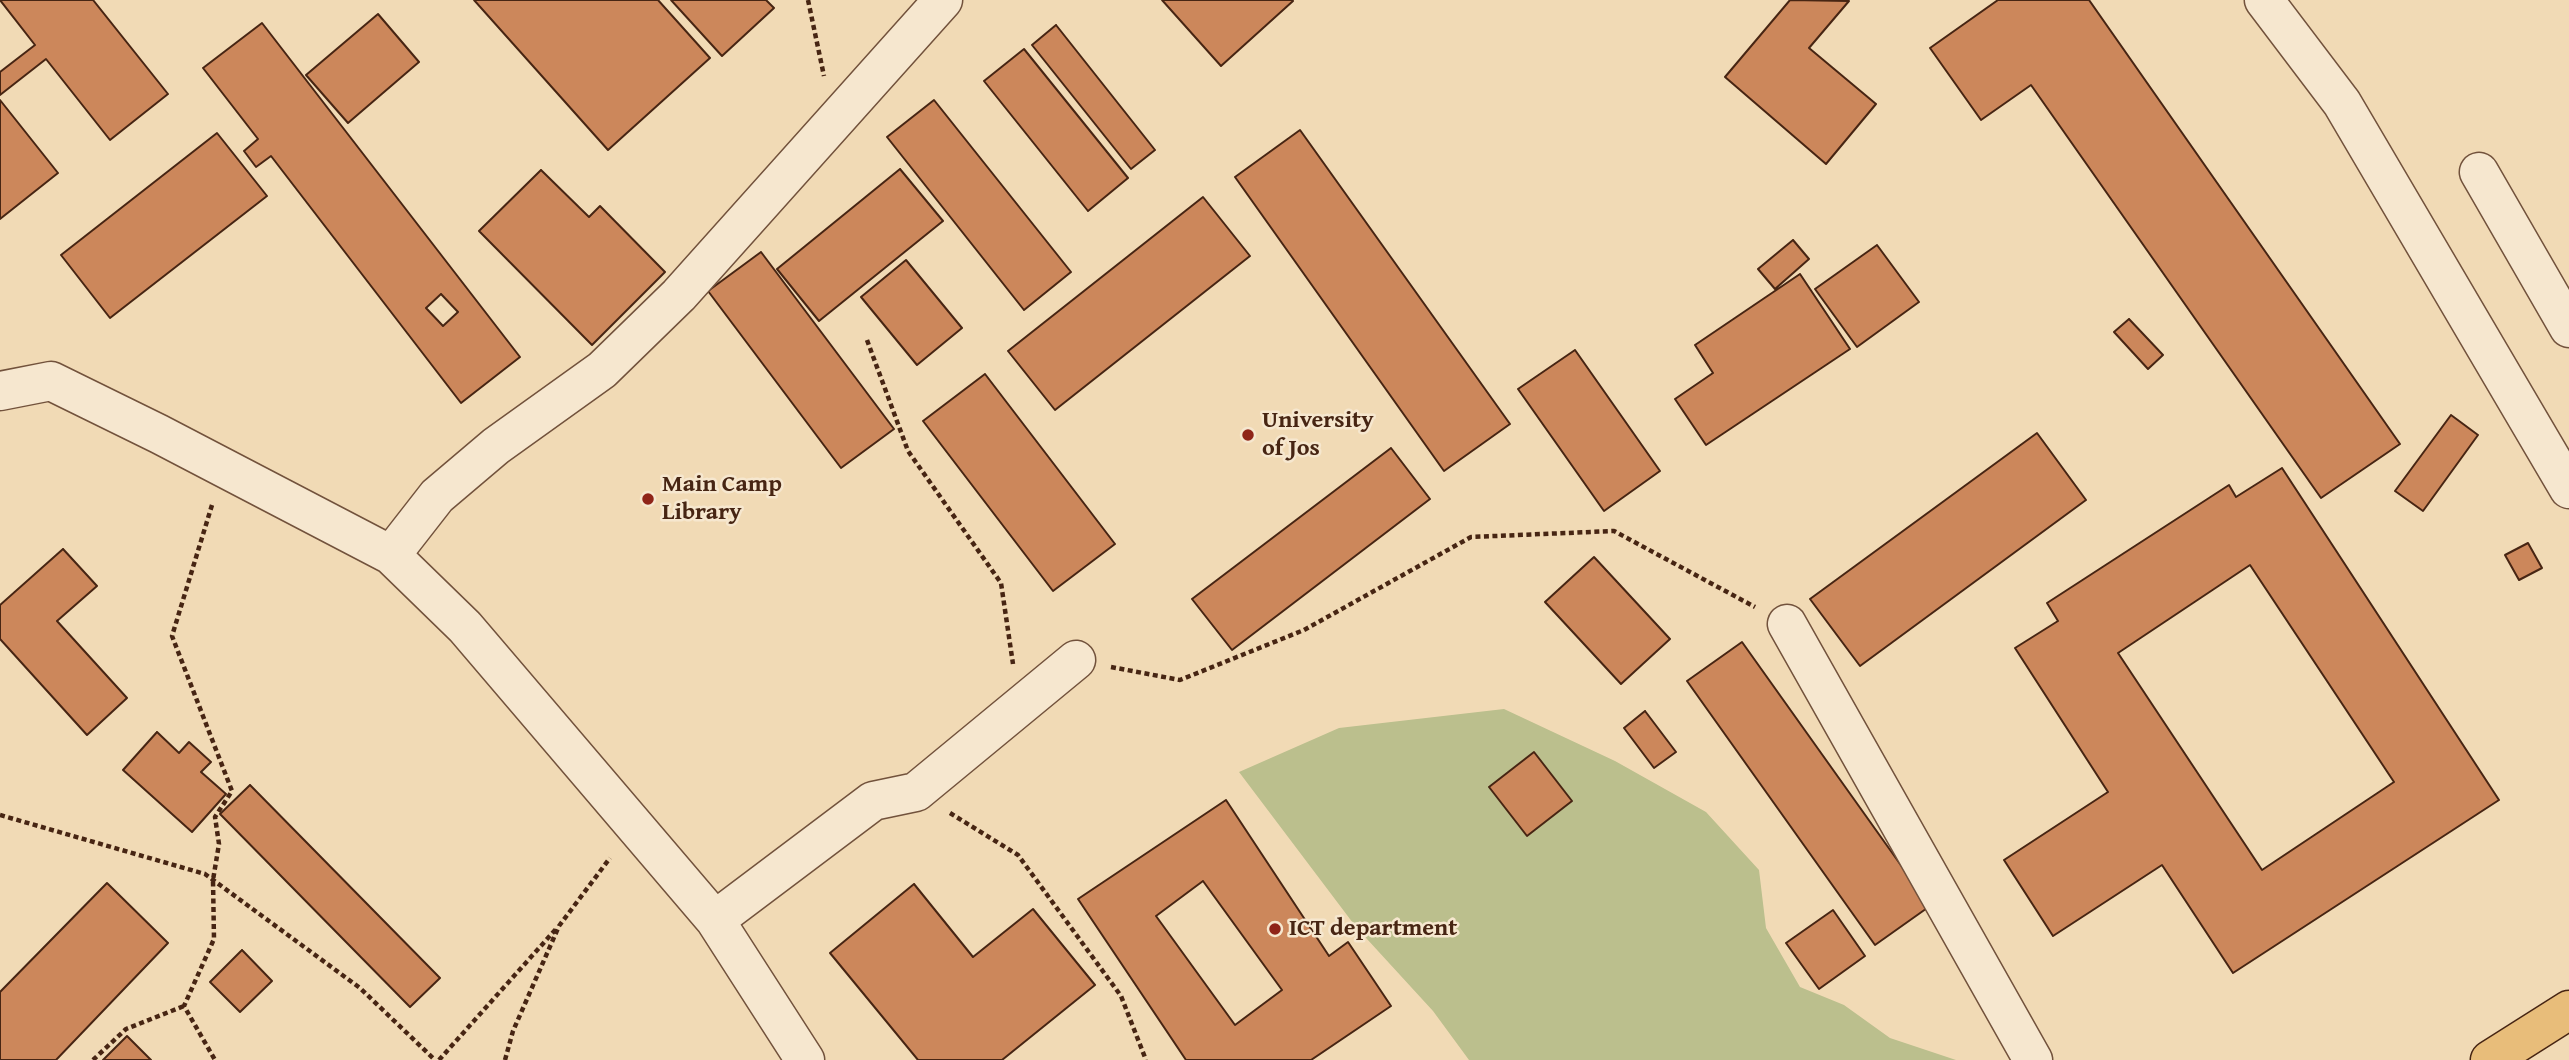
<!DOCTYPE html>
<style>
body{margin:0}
canvas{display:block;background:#f1dab5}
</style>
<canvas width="2569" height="1060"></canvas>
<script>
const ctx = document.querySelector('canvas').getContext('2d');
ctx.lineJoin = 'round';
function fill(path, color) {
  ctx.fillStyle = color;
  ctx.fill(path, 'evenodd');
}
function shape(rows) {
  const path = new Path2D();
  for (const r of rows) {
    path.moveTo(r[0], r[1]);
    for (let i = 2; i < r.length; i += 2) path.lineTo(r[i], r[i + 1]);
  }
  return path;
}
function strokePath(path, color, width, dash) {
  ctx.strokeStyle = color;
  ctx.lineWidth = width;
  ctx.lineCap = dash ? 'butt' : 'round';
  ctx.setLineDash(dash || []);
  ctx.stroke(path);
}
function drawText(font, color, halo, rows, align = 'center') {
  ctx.font = font + ' "Gentium Book Plus",serif';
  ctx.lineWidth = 5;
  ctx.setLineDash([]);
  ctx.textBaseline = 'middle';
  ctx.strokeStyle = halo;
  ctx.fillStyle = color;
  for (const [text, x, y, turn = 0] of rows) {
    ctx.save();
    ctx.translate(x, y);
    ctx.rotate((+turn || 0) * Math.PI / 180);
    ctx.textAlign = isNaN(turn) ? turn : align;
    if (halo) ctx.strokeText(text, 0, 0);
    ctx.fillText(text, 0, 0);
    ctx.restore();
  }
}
const green = shape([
 [1504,709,1615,761,1706,812,1759,870,1766,928,1800,987,1844,1005,1890,1038,1956,1060,1469,1060,1433,1011,1356,927,1239,772,1339,728]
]);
const building = shape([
 [0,0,93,0,168,94,110,140,46,59,0,95,0,72,35,45,0,0],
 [474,0,658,0,710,58,608,150,474,0],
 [671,0,766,0,774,8,722,56,671,0],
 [1162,0,1292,0,1293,1,1221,66,1162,0],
 [1790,0,1849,1,1809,48,1876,104,1826,164,1725,77,1790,0],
 [1998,0,2089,0,2400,444,2321,498,2031,85,1981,120,1930,48,1998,0],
 [378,14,419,62,348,123,306,75,378,14],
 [262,23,520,357,461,403,271,156,256,167,244,151,258,139,203,68,262,23],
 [441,294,458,312,443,326,426,308,441,294],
 [1056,25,1155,150,1131,169,1032,45,1056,25],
 [1024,49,1128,178,1088,211,984,81,1024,49],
 [0,100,58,173,0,219,0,100],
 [934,100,1071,272,1024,310,887,137,934,100],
 [1300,130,1510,424,1444,471,1235,177,1300,130],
 [217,133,267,196,110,318,61,255,217,133],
 [900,169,943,221,819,321,777,269,900,169],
 [541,170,589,217,600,206,665,272,592,345,479,231,541,170],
 [1203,197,1250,256,1055,410,1008,351,1203,197],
 [1793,240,1809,259,1775,289,1758,269,1793,240],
 [1877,245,1919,302,1857,347,1815,289,1877,245],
 [761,252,894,429,841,468,708,291,761,252],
 [906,260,962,328,917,365,861,297,906,260],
 [1800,274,1850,349,1706,445,1675,399,1713,373,1695,345,1800,274],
 [2129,319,2163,355,2148,369,2114,332,2129,319],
 [1575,350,1660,471,1604,511,1518,389,1575,350],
 [985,374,1115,544,1053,591,923,421,985,374],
 [2451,415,2478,435,2423,511,2395,491,2451,415],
 [2037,433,2086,500,1860,666,1810,599,2037,433],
 [1391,448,1430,499,1232,650,1192,599,1391,448],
 [2282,468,2499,800,2233,973,2162,865,2053,936,2004,860,2108,792,2015,648,2058,621,2047,603,2229,485,2236,497,2282,468],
 [2250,565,2394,782,2262,870,2118,653,2250,565],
 [2528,543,2542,568,2519,580,2505,555,2528,543],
 [63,549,97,586,57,621,127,698,87,735,0,639,0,605,63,549],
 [1594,557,1670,639,1621,684,1545,602,1594,557],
 [1742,642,1930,906,1875,945,1687,681,1742,642],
 [1645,711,1676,752,1654,768,1624,728,1645,711],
 [157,732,179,753,189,742,211,762,201,772,226,794,192,832,123,770,157,732],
 [1534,752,1572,801,1527,836,1489,787,1534,752],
 [250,785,440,978,410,1007,220,814,250,785],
 [1226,800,1329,956,1348,942,1391,1006,1311,1060,1186,1060,1078,899,1226,800],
 [1203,881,1282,990,1235,1025,1156,916,1203,881],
 [107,883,168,943,56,1060,0,1060,0,992,107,883],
 [914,884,973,957,1033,909,1095,985,1002,1060,918,1060,830,953,914,884],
 [1833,910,1865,956,1819,989,1786,943,1833,910],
 [242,950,272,981,240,1012,210,982,242,950],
 [127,1036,151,1060,103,1060,127,1036]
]);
const path = shape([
 [808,0,824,76],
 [867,340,908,451,1001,583,1013,664],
 [212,505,172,636,232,791,215,817,219,844,213,880,214,939,184,1006,215,1060],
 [1111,667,1180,680,1304,630,1471,537,1614,531,1755,607],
 [950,813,1018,855,1121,996,1146,1060],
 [0,815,205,874,360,988,435,1060],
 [93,1060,126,1029,184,1006],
 [439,1060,556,929],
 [505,1060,513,1031,559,926,610,858]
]);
const minor = shape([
 [2264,0,2342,103,2569,489],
 [2479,172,2569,328],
 [0,391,51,381,159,434,391,555,465,627,715,920,805,1060],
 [391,555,437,496,496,446,602,370,679,295,943,0],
 [1787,624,2033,1060],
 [715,920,873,801,916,792,1076,660]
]);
const highway = shape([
 [2490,1060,2569,1010]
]);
const markers = [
 [1248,435,7,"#8f2418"],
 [648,499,7,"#8f2418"],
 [1275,929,7,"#8f2418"]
];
const poiNames = [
 ["University",1262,421],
 ["of Jos",1262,449],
 ["Main Camp",662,485],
 ["Library",662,513],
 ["ICT department",1289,929]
];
fill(green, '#bbbf8d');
fill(building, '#cc875b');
strokePath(building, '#472513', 2);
strokePath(minor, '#72523c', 41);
strokePath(highway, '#472513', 41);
strokePath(path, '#472513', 4.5, [5, 3.5]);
strokePath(minor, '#f6e7cf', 38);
strokePath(highway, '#e8bd7a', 38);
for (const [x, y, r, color] of markers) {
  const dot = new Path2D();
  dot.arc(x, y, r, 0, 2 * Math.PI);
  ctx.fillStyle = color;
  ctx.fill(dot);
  strokePath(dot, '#f6e7cf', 2.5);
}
drawText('bold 24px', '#472513', '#f6e7cf', poiNames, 'left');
</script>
